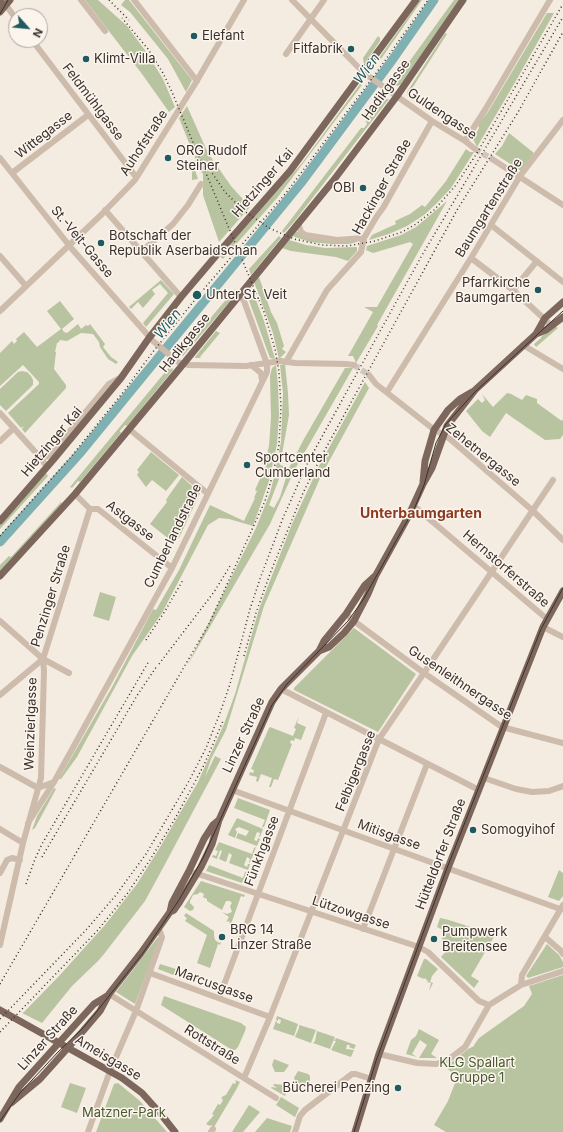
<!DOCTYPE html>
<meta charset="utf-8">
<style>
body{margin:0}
#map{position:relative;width:563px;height:1132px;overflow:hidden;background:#f4ebe1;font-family:Inter,sans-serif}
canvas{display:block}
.north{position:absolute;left:8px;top:8px;width:40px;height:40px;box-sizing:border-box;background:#fbf5ee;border:1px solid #aea6a0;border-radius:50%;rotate:117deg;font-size:11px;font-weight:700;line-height:16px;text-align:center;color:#3b302b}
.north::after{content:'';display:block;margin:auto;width:14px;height:18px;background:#1f5a5e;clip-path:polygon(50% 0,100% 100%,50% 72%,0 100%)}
</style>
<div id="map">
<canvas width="563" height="1132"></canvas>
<div class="north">N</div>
</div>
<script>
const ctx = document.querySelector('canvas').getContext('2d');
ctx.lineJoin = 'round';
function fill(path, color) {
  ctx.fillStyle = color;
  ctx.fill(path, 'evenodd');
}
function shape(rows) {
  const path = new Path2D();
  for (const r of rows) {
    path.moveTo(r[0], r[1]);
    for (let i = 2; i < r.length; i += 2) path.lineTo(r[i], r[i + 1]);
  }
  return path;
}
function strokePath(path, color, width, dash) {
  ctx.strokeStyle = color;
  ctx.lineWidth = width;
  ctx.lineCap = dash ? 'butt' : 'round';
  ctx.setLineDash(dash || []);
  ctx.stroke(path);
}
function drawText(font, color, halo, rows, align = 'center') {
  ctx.font = font + ' Inter,sans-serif';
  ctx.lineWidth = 3;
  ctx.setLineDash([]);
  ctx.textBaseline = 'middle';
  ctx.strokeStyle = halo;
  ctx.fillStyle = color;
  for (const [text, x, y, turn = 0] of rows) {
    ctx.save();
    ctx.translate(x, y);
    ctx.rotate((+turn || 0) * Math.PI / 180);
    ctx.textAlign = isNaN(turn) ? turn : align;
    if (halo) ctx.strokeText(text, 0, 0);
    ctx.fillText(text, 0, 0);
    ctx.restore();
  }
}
const green = shape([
 [85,0,98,0,127,26,147,53,163,79,175,107,169,112,142,74],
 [125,0,129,0,192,80,186,92,168,59,130,12,121,5],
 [420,0,422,0,381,59,379,58],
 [454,0,460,0,400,85,397,86,393,84],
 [547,13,554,13,517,79,477,147,473,139,479,128,478,125,488,112],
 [445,33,447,34,409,93,412,95,413,101,408,97,407,92],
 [378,36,380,38,380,41,364,64,363,58],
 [360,84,362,85,277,198,223,259,220,256,302,163],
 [383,99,389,99,294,222,284,233,282,231,361,128,364,128,367,124,366,121],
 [187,106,208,153,231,186,250,207,219,242,203,195,203,174,197,167,195,170,198,179,192,180,192,162,196,160,179,118],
 [509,133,534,153,521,171,495,154,502,146],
 [466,149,470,152,474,152,451,188,437,203,424,215,407,226,389,234,369,240,372,235,396,224,395,221,410,214,422,205,425,207,446,181],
 [447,201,377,325,378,326,356,363,353,356,348,356,373,312,364,307,377,307,413,244,410,242,373,253,366,250,367,246,401,235,416,227],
 [296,231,304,236,356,240,357,242,349,244,332,244,310,242,292,236],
 [279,236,281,238,251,275,249,269],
 [289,240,306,245,325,248,357,247,357,251,348,261,336,257,291,251,282,248],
 [259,277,271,312,277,323,284,346,282,349,286,352,279,359,273,333,254,282],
 [161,280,174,294,146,327,143,323,168,293,160,284,152,290,155,294,143,308,138,302,131,309,129,307],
 [251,287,264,321,275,359,270,358,247,295,248,291],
 [235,289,238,292,183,356,180,354],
 [60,301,74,319,62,329,64,332,67,333,78,324,81,329,86,325,88,326,90,324,105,344,103,347,111,357,118,362,116,364,108,359,100,347,99,342,93,334,81,333,67,341,60,340,59,342,57,343,55,352,56,352,54,369,66,385,66,388,25,433,22,429,24,426,21,428,8,413,39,384,39,382,23,365,0,386,0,353,12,341,14,344,17,341,16,339,24,332,37,347,61,329,47,311],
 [555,326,558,328,536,347,534,344,541,338,541,337],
 [216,331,220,333,200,357,201,358,195,358,195,357],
 [285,364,288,393,289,415,280,465,286,467,279,479,269,505,274,508,280,497,289,468,304,439,345,368,353,368,295,469,270,524,187,666,256,528,270,493,274,477,281,442,283,393,280,365],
 [171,365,173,370,127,426,125,425,120,431,121,433,80,482,78,481,72,488,70,487],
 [276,365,278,386,279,415,277,444,269,481,254,523,253,526,229,519,219,518,208,525,162,613,132,656,77,757,61,779,59,779,112,687,153,609,156,610,179,570,210,505,244,521,255,498,254,498,257,491,255,490,266,466,262,464,267,454,269,446,271,418,270,376,272,368],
 [22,371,27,372,31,376,33,380,33,385,6,411,0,405,0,389,18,372],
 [365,382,369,388,321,476,264,606,226,730,211,759,205,777,215,756,221,759,164,866,145,901,104,954,98,961,72,986,42,1023,22,1013,24,1012,59,976,105,925,137,884,159,849,198,782,224,724,235,694,259,609,292,524,319,466],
 [507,393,511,394,522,400,526,395,537,399,537,403,559,419,562,421,563,419,563,435,560,439,545,440,506,413,490,437,482,431,466,411,478,399,482,403,485,400,482,394,493,407],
 [151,452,179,475,166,491,152,480,146,487,137,475,139,472,137,470],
 [46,473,48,476,0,529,0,525],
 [182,477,200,493,179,538,177,537,174,543,150,524,167,502,166,500,170,494],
 [61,502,62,503,0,571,0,565,9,556,11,557],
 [100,592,116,597,109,621,93,616],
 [354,628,416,674,378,732,294,690,294,688],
 [299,716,297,723,306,727,301,740,295,738,294,741,291,740,290,743,292,744,278,780,274,779,271,787,269,787,272,778,261,774,258,782,256,781,257,777,249,775,250,772,253,773,254,770,251,769,269,728,270,727,293,736,296,729,294,728],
 [54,788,56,789,35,828,32,830,37,816],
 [238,798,270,810,264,827,262,827,265,820,234,808],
 [237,818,263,829,260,837,259,837,260,833,257,832,254,840,257,841,258,838,260,839,257,846,236,838,238,833,246,836,249,831,239,827,235,829,237,832,235,838,228,835],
 [219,842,252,854,254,848,256,847,250,863,249,862,250,859,247,857,244,865,247,867,248,864,250,864,248,870,229,863,232,855,229,853,226,862,219,859,222,851,220,850,217,859,212,857,213,855,216,856,218,851,215,850],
 [209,865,243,878,245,872,248,871,242,883,206,871],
 [559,870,563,873,563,896,559,901,548,897],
 [201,881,245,895,244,897,241,896,231,924,229,924,230,922,228,921,226,922,229,917,222,912,227,914,232,912,230,906,232,903,230,901,226,901,222,910,207,901,207,899,203,897,204,894,200,892,198,894,193,895,190,901,190,903,194,907,193,910,190,911,184,907],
 [186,913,214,931,214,936,215,940,219,943,220,942,221,942,220,945,218,944,210,968,197,963,207,935,185,921,187,918,184,916],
 [440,918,449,920,495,935,471,976,479,981,474,988,441,957,448,949,444,945,442,938,445,931,437,927],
 [158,937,160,937,158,942,135,1004,116,992],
 [547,944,559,955,563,962,563,967,528,978,526,976],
 [424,959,426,959,438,969,432,976,430,982,433,983,429,991,431,983,427,982,428,980,426,980,426,978,424,979,417,976],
 [160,964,192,974,189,981,158,969],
 [563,975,563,1132,446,1132,434,1125,448,1101,457,1078,446,1067,468,1049,474,1046,474,1045,479,1038,524,1006,532,994,529,986],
 [164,996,241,1023,246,1027,245,1031,238,1047,235,1050,232,1050,161,1005],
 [277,1016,298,1024,294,1036,273,1029,276,1021,277,1022,277,1023,280,1024,281,1020,278,1019,278,1021,276,1020],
 [299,1025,316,1030,311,1043,295,1037,299,1028],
 [419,1029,439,1040,431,1054,437,1058,419,1058,427,1045,420,1040,412,1054,417,1057,406,1054,411,1040,416,1036],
 [317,1031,335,1037,330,1049,313,1043,315,1041],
 [336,1038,356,1045,354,1049,349,1047,350,1045,347,1045,346,1049,354,1050,351,1057,331,1050,336,1041,334,1041],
 [274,1059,289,1065,284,1072,275,1072,272,1065],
 [298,1071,308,1074,310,1076,310,1081,307,1085,297,1085,294,1078],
 [235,1080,240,1082,236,1090,214,1127,211,1125,210,1126,206,1124,214,1115,212,1114,218,1104,220,1105,222,1102,223,1099,221,1099,223,1096,226,1095,233,1083,235,1084,236,1082],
 [70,1083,86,1088,77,1113,61,1107],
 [118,1083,140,1101,167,1132,96,1132,114,1084],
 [274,1084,284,1085,287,1091,285,1096,271,1088,272,1087,277,1088,273,1085],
 [281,1097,299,1108,295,1117,276,1105],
 [249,1105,260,1112,243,1132,232,1132],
 [267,1118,292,1126,290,1132,255,1132]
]);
const river = shape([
 [0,542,81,452,301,183,393,59,434,0]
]);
const minorTunnel = shape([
 [475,149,492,159],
 [354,365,369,375]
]);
const minor = shape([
 [81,0,105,31],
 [134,0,197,81],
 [292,0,364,73,432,121,465,141,475,149],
 [6,5,16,19],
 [32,40,136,177],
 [286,54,324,0],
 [465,141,485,110,550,0],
 [0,158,72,249,153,341,178,362,188,365,246,366,281,361,295,363,346,364,354,365],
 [492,159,563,205],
 [12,173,88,115],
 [105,210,181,297],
 [298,223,301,232,305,235,337,240,364,238],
 [491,225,563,282],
 [141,252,173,224,188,205,201,184],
 [0,256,26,286],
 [471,258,513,290,552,326],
 [513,290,537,261],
 [0,311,102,214,135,180,195,84,244,0],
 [523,345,563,369],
 [286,362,327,290,361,252,364,238,377,216,383,208,432,121],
 [251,365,261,373,262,380],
 [369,375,376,384,432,428,450,439,532,510,563,540],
 [387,392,471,258,520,176,563,120],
 [0,413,39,456,47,467],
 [129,429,207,493],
 [0,441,14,428],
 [39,456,45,457,50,455,109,384,120,378],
 [75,494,90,509,98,509,172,568],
 [414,506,547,619],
 [346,614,354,621,424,673,502,727,563,743],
 [0,621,43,659,69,673],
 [543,627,563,637],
 [281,689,479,790],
 [0,695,43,659,90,509],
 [0,767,38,788],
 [484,778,516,789,532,792,549,791,563,786],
 [38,788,54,782],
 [232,790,560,909],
 [28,823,54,782,172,568,267,372,267,364,244,301,242,298,241,293],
 [0,829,23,843],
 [189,871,419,947,428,952,479,1001,489,1005],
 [0,873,7,860,12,858,20,860],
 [363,929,427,764],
 [545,937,560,950,563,954],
 [0,945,23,843,41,778,44,671,43,659],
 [150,973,270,1017],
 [521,985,522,975,563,905],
 [109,994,276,1098],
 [219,998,326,713],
 [379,1054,417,1063,436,1064,448,1060,465,1047,489,1005,521,985,563,971],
 [244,1078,270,1017,379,739,424,673,553,480],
 [88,1132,110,1071,136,1011,160,943,162,937,159,929],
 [211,1132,213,1129],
 [295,1132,300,1116,305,1110,352,1074,356,1074,371,1079]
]);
const major = shape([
 [1,0,2,9],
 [0,12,10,0],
 [536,334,546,330,563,317],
 [423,482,425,461,434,430,448,410,460,399,472,392],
 [0,521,53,460,121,378,149,338,181,297,220,251,290,171,416,0],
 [0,576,75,494,180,368,333,181,397,96,463,0],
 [319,651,329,647,344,633,354,621,368,594,376,575,408,517,423,484,432,468,447,426,475,390,536,334,545,318,563,302],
 [170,912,172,903,189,871,204,839,213,825,219,820],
 [0,1010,122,1078,142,1093,160,1113,175,1132],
 [11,1103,40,1079,83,1031,100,1011,109,994,141,953,170,912,174,910,179,903,201,867,212,844,219,820,272,702,281,689,319,651,324,641,346,614,365,585,376,575],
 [0,1119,19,1087,94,1004,107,996],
 [355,1132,379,1054,448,868,543,627,563,591]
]);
const tram = shape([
 [0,14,8,0],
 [0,1121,20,1093,58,1052,82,1029,94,1015,143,953,179,900,203,858,272,705,287,684,348,621,363,600,415,507,424,485,436,443,446,424,475,392,563,311],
 [354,1132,376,1061,447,868,541,629,563,588]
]);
const rail = shape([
 [109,0,129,20],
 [210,170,225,192,244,211,269,228,294,239,322,245,347,246,375,241,402,232,416,224,434,210,456,185,477,153,563,4],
 [0,536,70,458,125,390,152,353,198,296,286,193,374,76,428,0],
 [146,640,165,611,183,580],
 [244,656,256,613,271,571,303,493,321,457,457,210,517,114,563,32],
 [159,664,214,592,230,566],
 [42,857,138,694,157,666],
 [26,884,35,859,42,844,149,661],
 [0,984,209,624,265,501,273,474,279,445,281,407,279,372,275,349,264,312,172,92,163,73,148,49,122,18],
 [0,1019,87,929,116,895,146,854,189,781,206,748,220,713,230,684,250,609,261,576,283,518,308,462,421,257,563,17],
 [0,1032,98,930,127,894,150,860,176,817,204,765,223,721]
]);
const markers = [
 [194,36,4,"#1f5a5e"],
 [351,49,4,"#1f5a5e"],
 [86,59,4,"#1f5a5e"],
 [168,158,4,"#1f5a5e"],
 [363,188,4,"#1f5a5e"],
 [101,243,4,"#1f5a5e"],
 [538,290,4,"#1f5a5e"],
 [197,295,5,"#1f5a5e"],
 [247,465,4,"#1f5a5e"],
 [473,830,4,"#1f5a5e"],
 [222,937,4,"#1f5a5e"],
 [434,939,4,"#1f5a5e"],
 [398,1088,4,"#1f5a5e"]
];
const poiNames = [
 ["Elefant",202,36],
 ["Fitfabrik",343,49,"right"],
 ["Klimt-Villa",94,59],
 ["ORG Rudolf",176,151],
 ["Steiner",176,166],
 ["OBI",355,188,"right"],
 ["Botschaft der",109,236],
 ["Republik Aserbaidschan",109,251],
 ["Pfarrkirche",530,283,"right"],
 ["Baumgarten",530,298,"right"],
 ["Unter St. Veit",206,295],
 ["Sportcenter",255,458],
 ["Cumberland",255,473],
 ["Somogyihof",481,830],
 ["BRG 14",230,930],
 ["Linzer Straße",230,945],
 ["Pumpwerk",442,932],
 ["Breitensee",442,947],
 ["Bücherei Penzing",390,1088,"right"]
];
const streetNames = [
 ["Hadikgasse",386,90,-54],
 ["Feldmühlgasse",93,102,53],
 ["Guldengasse",442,114,34],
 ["Wittegasse",44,135,-38],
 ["Auhofstraße",144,143,-57],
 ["Hietzinger Kai",263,183,-49],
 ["Hackinger Straße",382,187,-61],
 ["Baumgartenstraße",489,208,-58],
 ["St.-Veit-Gasse",82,242,50],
 ["Hadikgasse",185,343,-51],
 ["Hietzinger Kai",52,442,-50],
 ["Zehetnergasse",483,455,39],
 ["Astgasse",130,521,38],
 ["Cumberlandstraße",173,536,-64],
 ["Hernstorferstraße",506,569,41],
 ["Penzinger Straße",51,596,-73],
 ["Gusenleithnergasse",460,683,34],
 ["Weinzierlgasse",31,724,-88],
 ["Linzer Straße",244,735,-65],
 ["Felbigergasse",356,771,-68],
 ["Mitisgasse",389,835,20],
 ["Fünkhgasse",262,851,-69],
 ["Hütteldorfer Straße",441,854,-69],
 ["Lützowgasse",351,913,18],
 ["Marcusgasse",214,985,20],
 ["Linzer Straße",48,1038,-48],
 ["Rottstraße",212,1045,32],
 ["Ameisgasse",108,1058,31]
];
const parkNames = [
 ["KLG Spallart",477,1063],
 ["Gruppe 1",477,1078],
 ["Matzner-Park",124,1113]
];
const waterNames = [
 ["Wien",367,69,-54],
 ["Wien",168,324,-51]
];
const neighbourhoodNames = [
 ["Unterbaumgarten",421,514]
];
fill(green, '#b8c4a0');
strokePath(river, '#7fb0b2', 9);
strokePath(minorTunnel, '#cfc6bd', 6, [6, 3]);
strokePath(minor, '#cdbbac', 6);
strokePath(major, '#7d675c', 7);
strokePath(tram, '#3b302b', 1);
strokePath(rail, '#3b302b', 1.5, [1, 3]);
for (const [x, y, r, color] of markers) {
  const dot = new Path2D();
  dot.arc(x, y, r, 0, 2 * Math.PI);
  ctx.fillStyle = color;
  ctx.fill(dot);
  strokePath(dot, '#fbf5ee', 1.5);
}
drawText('13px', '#3b302b', '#fbf5ee', poiNames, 'left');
drawText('13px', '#3b302b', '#fbf5ee', streetNames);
drawText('13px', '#4a5a2e', '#fbf5ee', parkNames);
drawText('italic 14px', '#1f5a5e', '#fbf5ee', waterNames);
drawText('bold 14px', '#8c3b22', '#fbf5ee', neighbourhoodNames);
</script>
